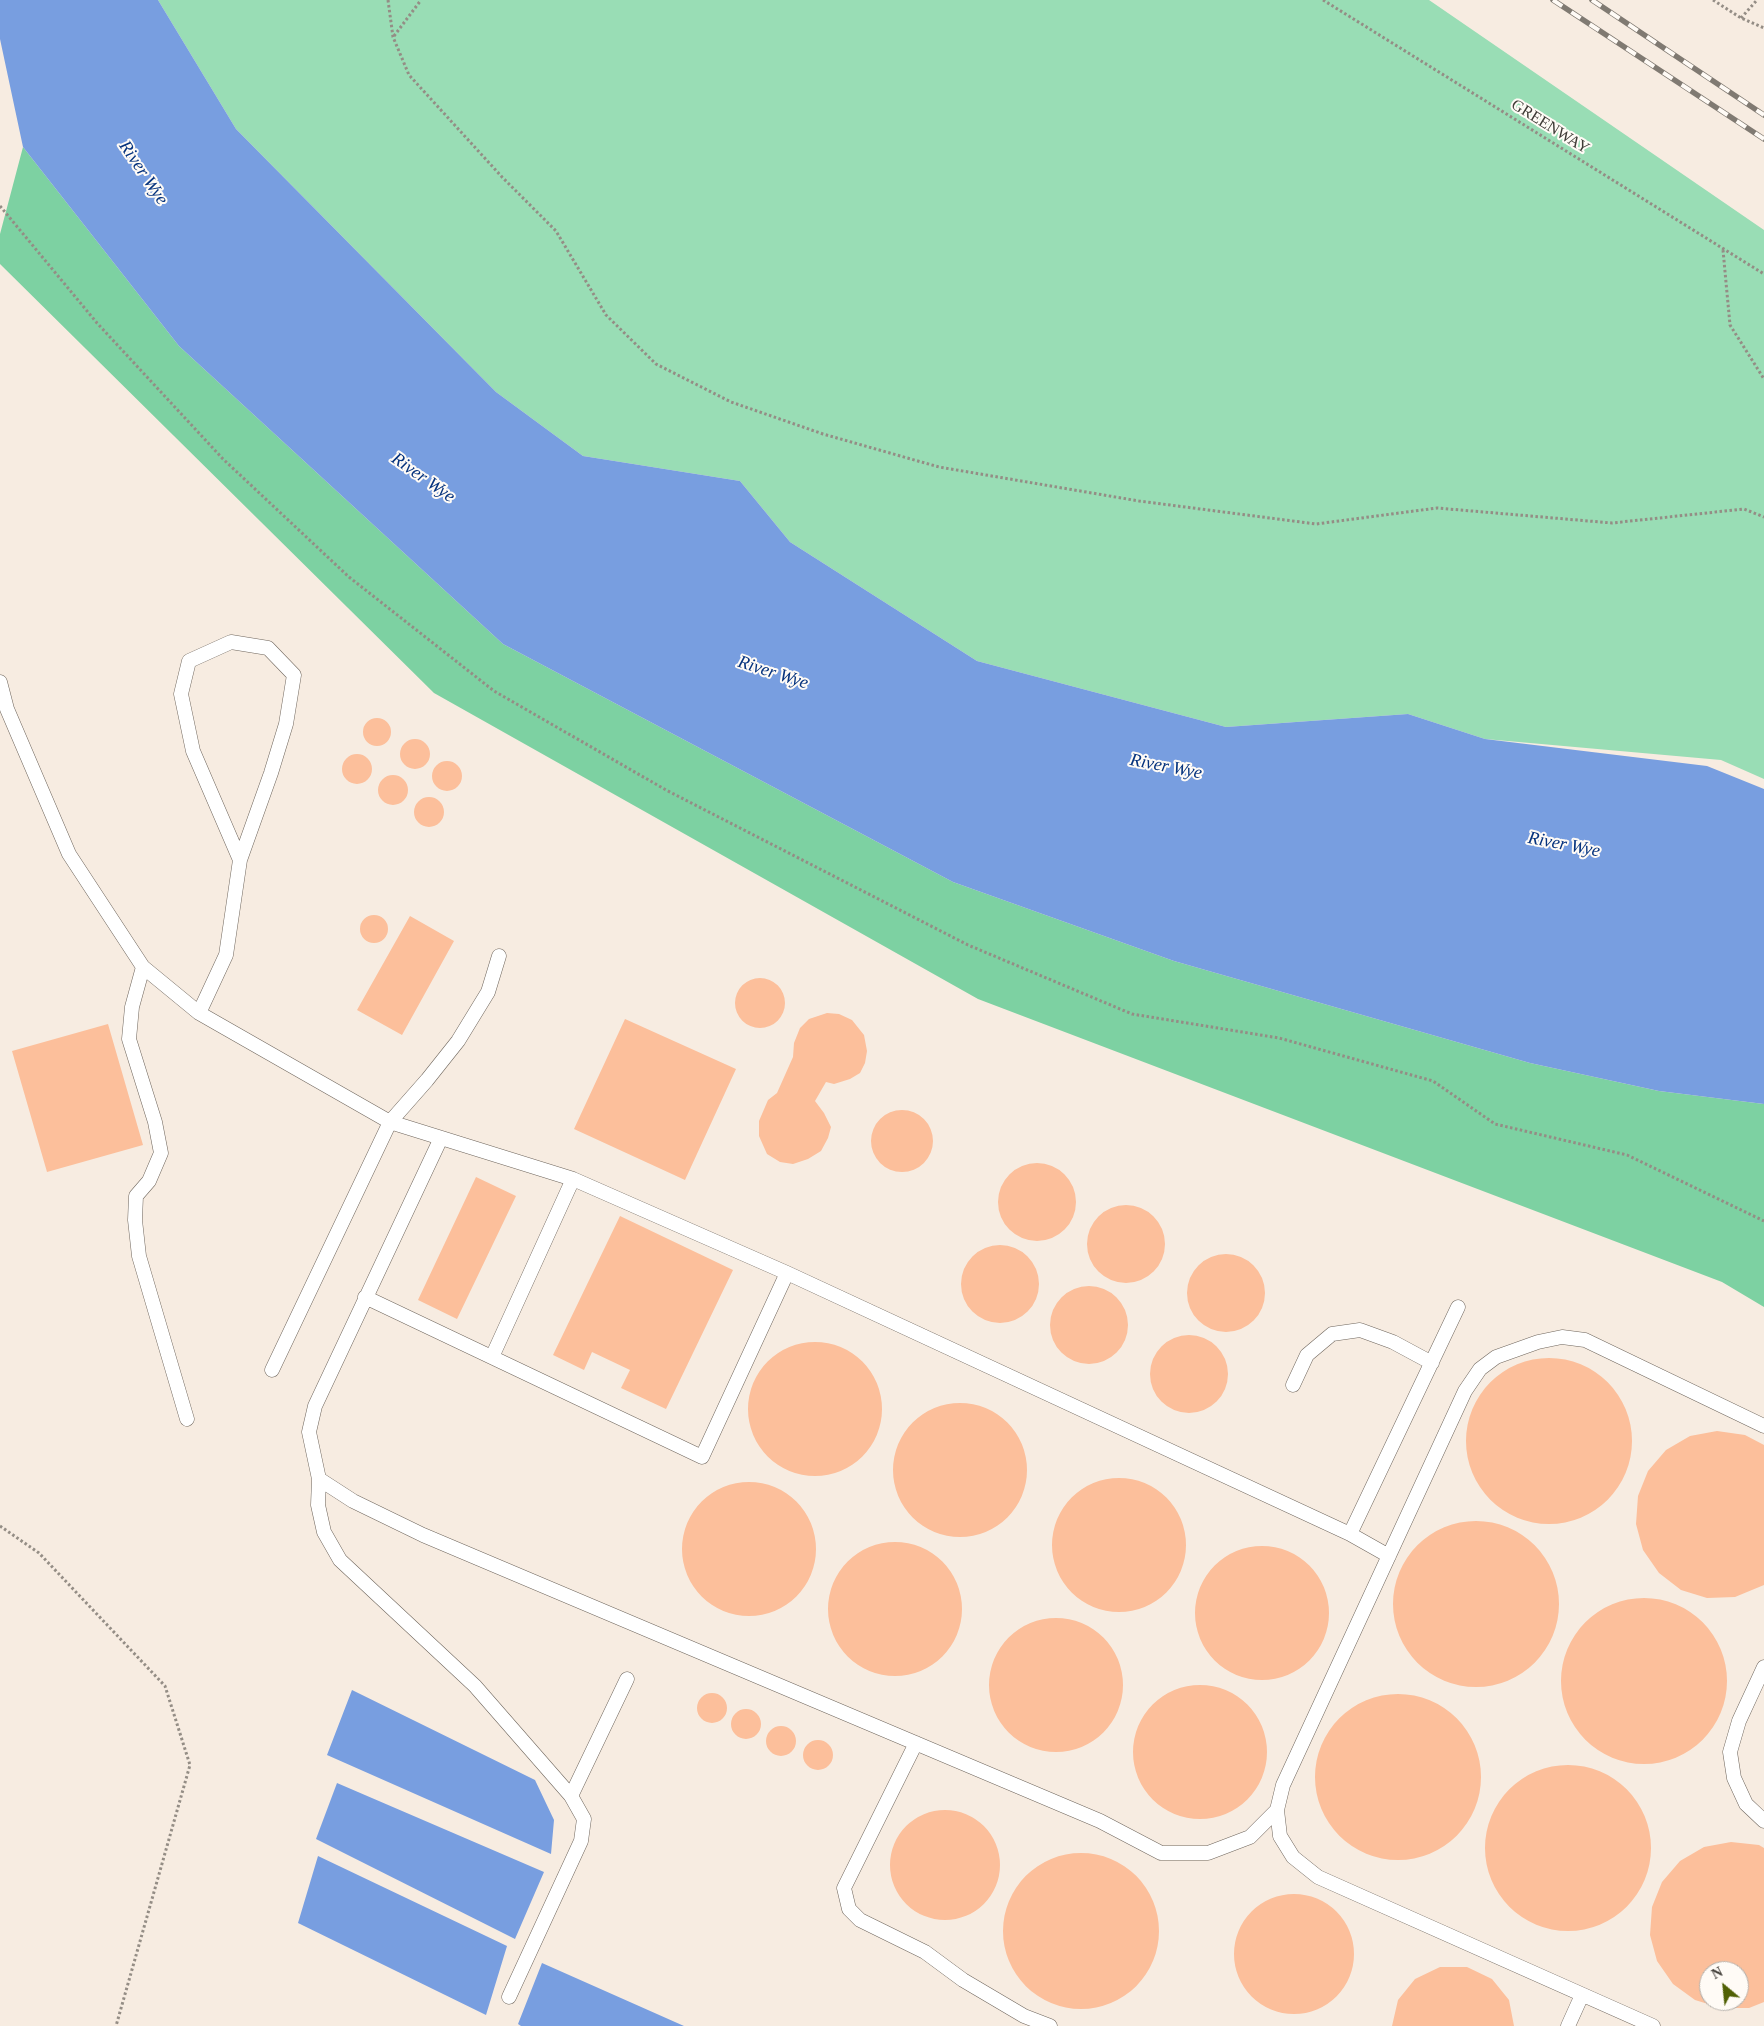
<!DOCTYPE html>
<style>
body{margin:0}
#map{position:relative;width:1764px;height:2026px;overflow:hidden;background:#f7ece1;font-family:"Times New Roman",serif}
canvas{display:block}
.north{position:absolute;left:1699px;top:1961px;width:50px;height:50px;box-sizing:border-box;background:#fffbf6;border:1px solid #b2aea9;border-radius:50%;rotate:332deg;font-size:14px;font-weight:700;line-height:20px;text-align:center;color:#3e3a35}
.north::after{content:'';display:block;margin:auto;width:18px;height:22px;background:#506004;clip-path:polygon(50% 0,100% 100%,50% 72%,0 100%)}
</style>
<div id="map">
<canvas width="1764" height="2026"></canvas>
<div class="north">N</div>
</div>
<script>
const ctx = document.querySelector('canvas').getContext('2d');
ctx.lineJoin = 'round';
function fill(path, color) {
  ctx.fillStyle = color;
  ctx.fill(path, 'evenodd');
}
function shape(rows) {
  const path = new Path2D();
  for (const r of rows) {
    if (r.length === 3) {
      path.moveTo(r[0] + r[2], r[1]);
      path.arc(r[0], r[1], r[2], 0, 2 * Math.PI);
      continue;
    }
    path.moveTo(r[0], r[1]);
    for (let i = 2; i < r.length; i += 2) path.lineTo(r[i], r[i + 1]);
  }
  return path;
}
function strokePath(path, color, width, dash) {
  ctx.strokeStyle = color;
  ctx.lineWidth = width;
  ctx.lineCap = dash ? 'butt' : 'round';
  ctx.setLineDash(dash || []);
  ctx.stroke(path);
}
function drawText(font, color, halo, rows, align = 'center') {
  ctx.font = font + ' "Times New Roman",serif';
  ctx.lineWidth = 4;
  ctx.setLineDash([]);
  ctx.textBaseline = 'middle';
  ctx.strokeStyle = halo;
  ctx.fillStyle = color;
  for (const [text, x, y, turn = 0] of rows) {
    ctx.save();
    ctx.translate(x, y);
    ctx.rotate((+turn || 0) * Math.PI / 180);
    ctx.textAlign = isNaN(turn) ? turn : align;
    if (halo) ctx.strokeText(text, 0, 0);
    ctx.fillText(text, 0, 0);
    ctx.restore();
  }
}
const green = shape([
 [158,0,1429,0,1764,230,1764,779,1721,760,1485,739,1408,714,1226,727,977,661,790,542,740,481,583,456,496,392,236,129]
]);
const forest = shape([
 [23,147,179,346,503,644,953,882,1174,961,1530,1063,1659,1091,1764,1104,1764,1307,1722,1282,978,999,434,693,0,264,0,234]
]);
const water = shape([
 [0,0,158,0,236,129,496,392,583,456,740,481,790,542,977,661,1226,727,1408,714,1485,739,1707,766,1764,789,1764,1104,1659,1091,1530,1063,1174,961,953,882,503,644,179,346,23,147,0,39],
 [352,1690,535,1780,554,1820,551,1854,327,1755],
 [337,1783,544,1872,515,1939,316,1839],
 [318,1856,507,1946,486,2015,298,1923],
 [542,1963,684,2026,521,2026,518,2024]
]);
const building = shape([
 [377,732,14],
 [415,754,15],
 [357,769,15],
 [447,776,15],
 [393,790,15],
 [429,812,15],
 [374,929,14],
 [410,916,454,941,402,1035,357,1010],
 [760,1003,25],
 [827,1013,839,1014,852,1020,864,1035,867,1051,865,1063,860,1073,850,1079,834,1084,826,1082,815,1101,824,1113,831,1127,828,1138,821,1151,808,1159,793,1164,780,1162,767,1154,759,1136,759,1121,768,1100,777,1093,793,1057,794,1043,800,1028,809,1019],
 [625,1019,736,1069,685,1180,574,1129],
 [108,1024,143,1145,47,1172,12,1051],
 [902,1141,31],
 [1037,1202,39],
 [476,1177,516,1196,457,1319,418,1300],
 [1126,1244,39],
 [620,1216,733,1270,666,1409,621,1388,630,1370,592,1352,584,1370,553,1355],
 [1000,1284,39],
 [1226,1293,39],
 [1089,1325,39],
 [1189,1374,39],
 [815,1409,67],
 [1549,1441,83],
 [960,1470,67],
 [1717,1431,1745,1435,1764,1445,1764,1585,1735,1597,1707,1598,1681,1590,1659,1573,1643,1550,1636,1524,1638,1496,1648,1471,1666,1450,1690,1436],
 [1119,1545,67],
 [749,1549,67],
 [1476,1604,83],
 [895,1609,67],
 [1262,1613,67],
 [1644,1681,83],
 [1056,1685,67],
 [1200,1752,67],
 [712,1708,15],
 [1398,1777,83],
 [746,1724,15],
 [781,1741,15],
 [818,1755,15],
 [1568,1848,83],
 [945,1865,55],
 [1731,1842,1759,1845,1764,1848,1764,2002,1749,2008,1721,2008,1695,2000,1673,1984,1657,1961,1650,1935,1652,1907,1662,1882,1680,1861,1704,1847],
 [1709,1971,1739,1971,1739,2001,1709,2001],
 [1081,1931,78],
 [1294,1954,60],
 [1440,1967,1467,1967,1492,1979,1509,2000,1514,2026,1392,2026,1398,2000,1415,1979]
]);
const path = shape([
 [388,0,393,37,409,75,502,177,556,231,606,315,656,364,731,402,823,434,939,467,1139,501,1316,524,1437,508,1612,523,1744,509,1764,517],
 [1323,0,1764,274],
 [1713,0,1741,18,1764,28],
 [1741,18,1757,0],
 [394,36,421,0],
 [0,206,97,323,223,459,349,577,494,691,666,790,968,945,1132,1014,1279,1038,1433,1081,1495,1124,1627,1155,1764,1221],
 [1723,250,1730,325,1764,379],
 [0,1526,39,1553,165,1686,190,1765,116,2026]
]);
const lane = shape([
 [0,682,7,709,69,854,143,967,199,1013,390,1122,573,1179,787,1273,1350,1534,1389,1556],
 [143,967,132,1007,129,1039,155,1122,161,1153,149,1181,136,1196,135,1220,139,1256,187,1419],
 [199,1013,226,955,240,860,193,751,181,694,189,661,231,642,268,648,294,675,286,724,271,773,240,860],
 [441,1138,315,1406,309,1432,319,1479,353,1501,423,1535,1100,1821,1161,1853,1208,1853,1250,1837,1277,1810],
 [365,1297,702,1457,787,1273],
 [492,1357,573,1179],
 [272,1370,390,1122,427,1080,458,1041,488,992,499,956],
 [1293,1385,1307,1355,1332,1334,1360,1330,1393,1342,1432,1363],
 [319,1479,318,1505,324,1532,340,1560,475,1686,571,1796,584,1819,581,1841,509,1997],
 [1350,1534,1458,1307],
 [1764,1667,1739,1721,1730,1752,1734,1778,1746,1804,1764,1821],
 [916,1743,844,1888,849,1909,860,1920,925,1952,963,1980,1024,2016,1050,2026],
 [571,1796,627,1679],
 [1568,2026,1582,1995],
 [1653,2026,1318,1877,1293,1857,1280,1836,1277,1810,1283,1785,1465,1391,1480,1369,1496,1357,1538,1342,1562,1337,1585,1340,1764,1426]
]);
const rail = shape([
 [1553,0,1764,139],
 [1592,0,1764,115]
]);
const streetNames = [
 ["GREENWAY",1550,127,32]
];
const waterNames = [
 ["River Wye",143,173,56],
 ["River Wye",423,478,35],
 ["River Wye",773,673,18],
 ["River Wye",1166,767,11],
 ["River Wye",1564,845,11]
];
fill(green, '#99ddb5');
fill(forest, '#7dd1a2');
fill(water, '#789ee0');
fill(building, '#fcbf9b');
strokePath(lane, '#6f665d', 15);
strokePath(path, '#948d85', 3, [2.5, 2.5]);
strokePath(lane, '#fff', 14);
strokePath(rail, '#807a72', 5.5);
strokePath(rail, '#fffbf6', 4, [11]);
drawText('16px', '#3e3a35', '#fffbf6', streetNames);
drawText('italic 18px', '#06337e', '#fffbf6', waterNames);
</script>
